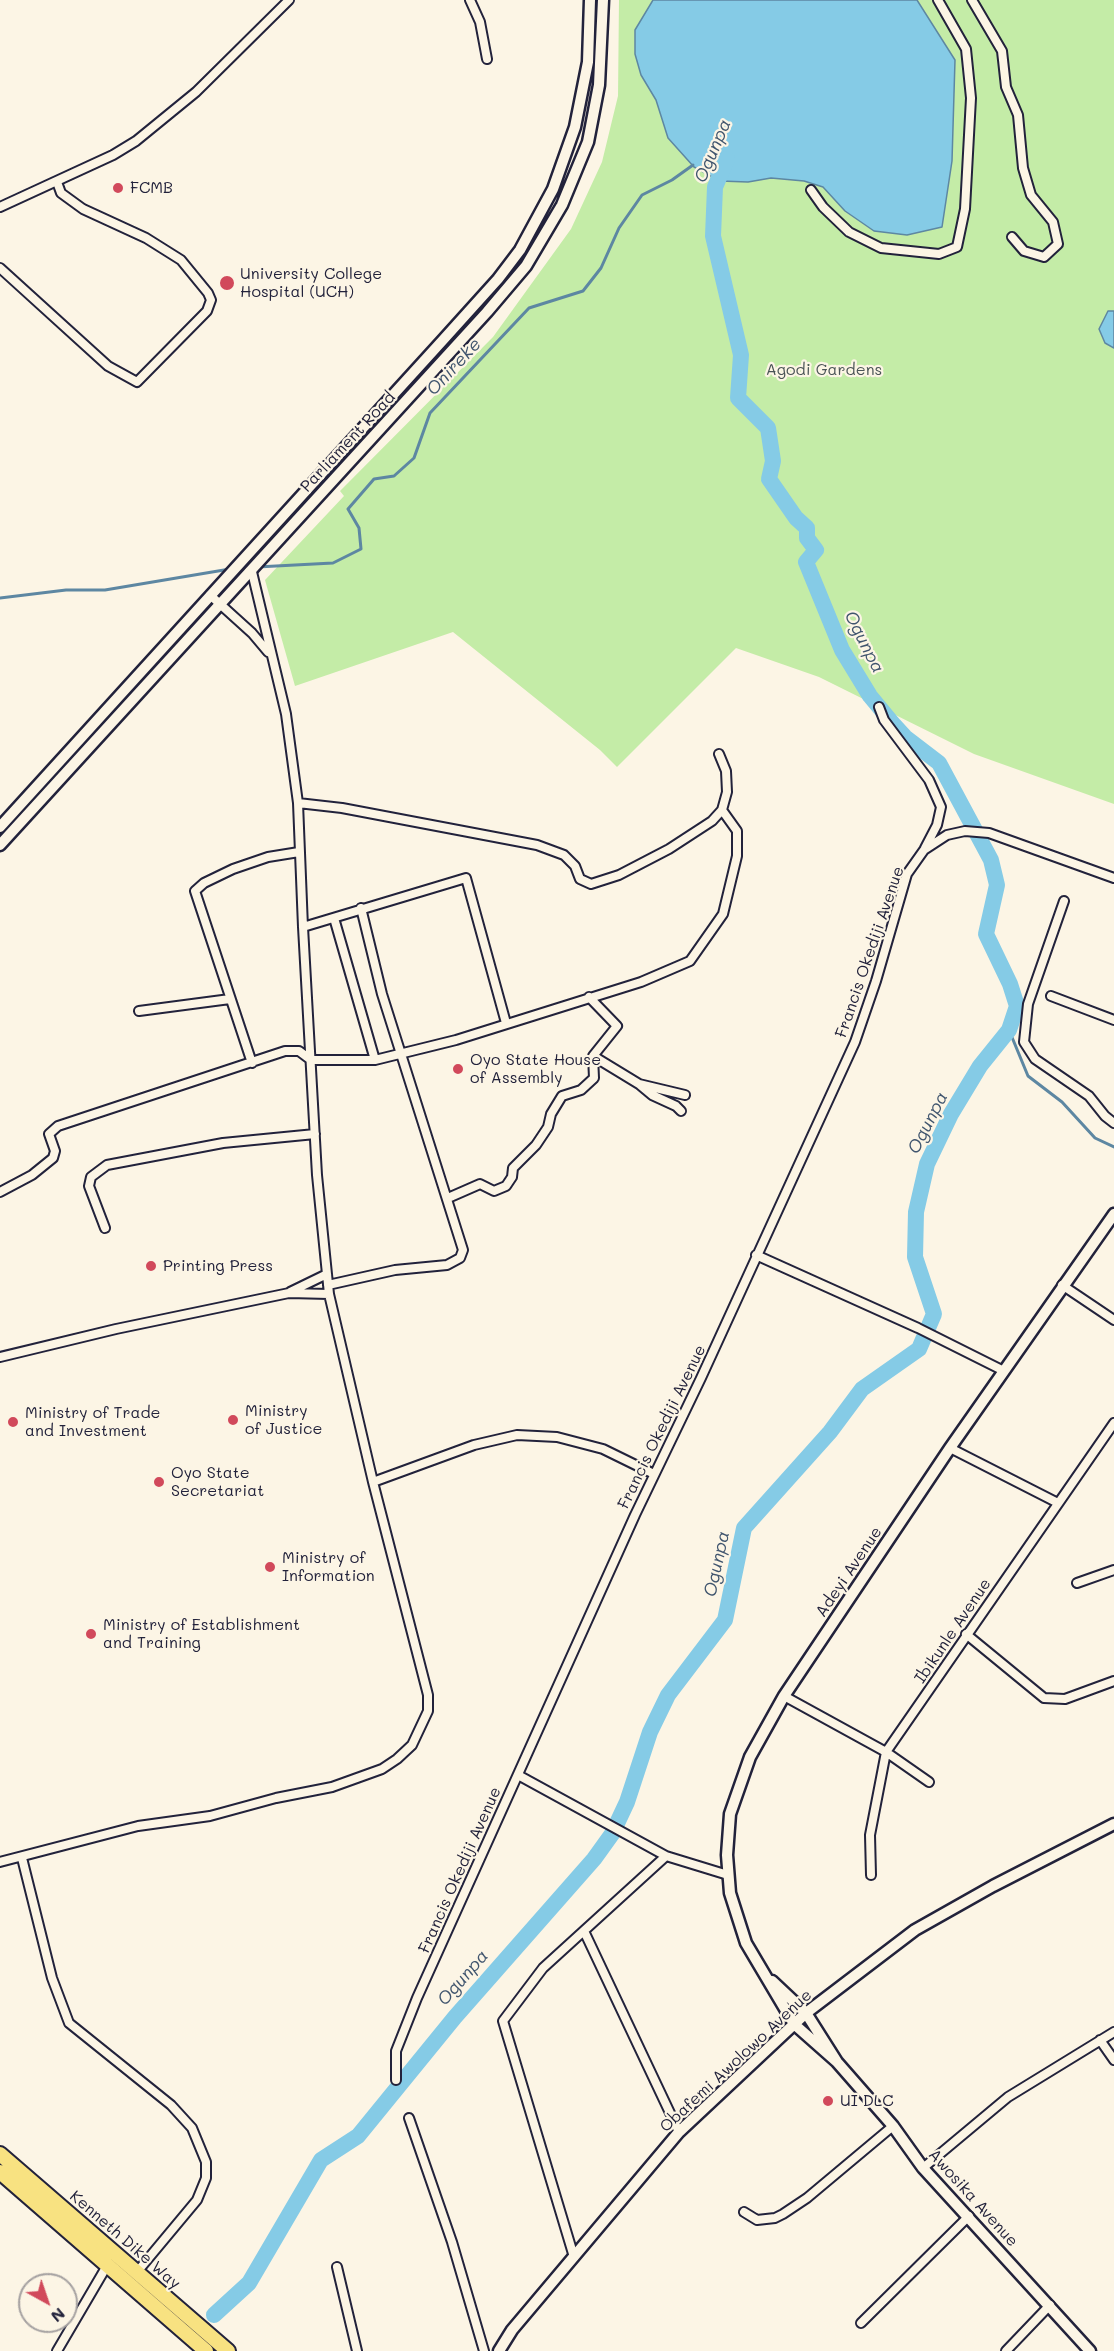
<!DOCTYPE html>
<style>
body{margin:0}
#map{position:relative;width:1114px;height:2351px;overflow:hidden;background:#fcf5e5;font-family:Mali,sans-serif}
canvas{display:block}
.north{position:absolute;left:18px;top:2273px;width:60px;height:60px;box-sizing:border-box;background:#fcf5e5;border:2px solid #a5a1a1;border-radius:50%;rotate:140deg;font-size:16px;font-weight:700;line-height:24px;text-align:center;color:#22223b}
.north::after{content:'';display:block;margin:auto;width:21px;height:27px;background:#d1495b;clip-path:polygon(50% 0,100% 100%,50% 72%,0 100%)}
</style>
<div id="map">
<canvas width="1114" height="2351"></canvas>
<div class="north">N</div>
</div>
<script>
const ctx = document.querySelector('canvas').getContext('2d');
ctx.lineJoin = 'round';
function fill(path, color) {
  ctx.fillStyle = color;
  ctx.fill(path, 'evenodd');
}
function shape(rows) {
  const path = new Path2D();
  for (const r of rows) {
    path.moveTo(r[0], r[1]);
    for (let i = 2; i < r.length; i += 2) path.lineTo(r[i], r[i + 1]);
  }
  return path;
}
function strokePath(path, color, width, dash) {
  ctx.strokeStyle = color;
  ctx.lineWidth = width;
  ctx.lineCap = dash ? 'butt' : 'round';
  ctx.setLineDash(dash || []);
  ctx.stroke(path);
}
function drawText(font, color, halo, rows, align = 'center') {
  ctx.font = font + ' Mali,sans-serif';
  ctx.lineWidth = 4.5;
  ctx.setLineDash([]);
  ctx.textBaseline = 'middle';
  ctx.strokeStyle = halo;
  ctx.fillStyle = color;
  for (const [text, x, y, turn = 0] of rows) {
    ctx.save();
    ctx.translate(x, y);
    ctx.rotate((+turn || 0) * Math.PI / 180);
    ctx.textAlign = isNaN(turn) ? turn : align;
    if (halo) ctx.strokeText(text, 0, 0);
    ctx.fillText(text, 0, 0);
    ctx.restore();
  }
}
const green = shape([
 [619,0,1114,0,1114,804,974,754,819,677,736,648,617,767,600,750,453,632,295,686,265,580,344,496,340,491,493,337,571,229,602,162,618,96]
]);
const water = shape([
 [653,0,917,0,955,60,952,161,942,227,907,235,874,231,845,211,823,187,804,181,771,178,748,182,720,181,694,167,668,138,656,100,641,75,635,54,635,30,653,0],
 [1108,311,1114,311,1114,348,1105,343,1099,329,1108,311]
]);
const stream = shape([
 [257,567,333,563,361,549,359,528,348,509,374,479,394,476,414,458,430,413,529,308,583,291,601,268,619,228,642,195,672,180,693,165],
 [0,598,66,590,105,590,230,569],
 [1009,1030,1028,1076,1062,1102,1095,1138,1114,1147]
]);
const river = shape([
 [214,2315,249,2283,321,2160,358,2136,455,2017,594,1859,612,1834,627,1802,650,1732,668,1695,725,1620,744,1528,830,1432,862,1389,919,1349,934,1314,915,1257,916,1212,927,1164,951,1114,980,1066,1009,1030,1017,1006,1010,984,986,934,997,885,991,860,939,763,905,737,894,725,870,696,842,650,806,562,816,550,807,538,807,528,796,518,769,479,773,461,768,428,738,398,741,355,713,236,715,187,727,159]
]);
const street = shape([
 [470,0,480,22,487,59],
 [972,0,1002,51,1006,87,1018,115,1023,168,1031,195,1053,222,1058,244,1044,257,1024,251,1012,237],
 [811,190,823,207,849,232,881,248,939,254,957,247,965,209,971,98,966,49,938,0],
 [0,207,113,155,136,141,196,92,289,0],
 [0,268,108,366,137,382,207,311,211,300,208,293,181,260,146,238,83,209,61,193,57,182],
 [210,595,252,633,268,652],
 [879,707,884,720,929,780,941,807,937,825,925,848],
 [298,803,342,808,537,845,564,855,575,866,580,879,591,884,619,875,669,849,712,821,722,810,727,792,726,771,719,754],
 [1064,901,1028,1004,1024,1042,1035,1059,1089,1096,1105,1116,1114,1123],
 [334,918,375,1060],
 [303,927,466,878,506,1023],
 [1051,996,1114,1020],
 [139,1011,230,999],
 [593,1056,639,1084,685,1095],
 [252,1063,195,891,204,883,233,869,268,857,299,852],
 [640,1085,652,1095,676,1106,681,1111],
 [0,1192,32,1175,53,1158,55,1151,49,1134,58,1126,285,1051,299,1051,311,1060,375,1060,456,1040,641,982,690,961,723,914,737,856,737,831,722,810],
 [448,1198,480,1184,494,1191,506,1186,512,1177,513,1168,536,1145,548,1127,551,1114,562,1096,581,1090,594,1078,593,1056,617,1026,589,997],
 [105,1228,89,1186,91,1177,107,1165,223,1143,315,1134],
 [756,1255,918,1328,1004,1371],
 [328,1285,395,1270,447,1265,460,1258,463,1250,382,994,361,908],
 [1062,1285,1114,1320],
 [290,1292,327,1274],
 [0,1357,116,1329,289,1293,329,1294],
 [950,1448,1058,1503],
 [373,1482,474,1445,517,1435,557,1437,603,1449,654,1474],
 [1077,1583,1114,1570],
 [966,1634,1044,1698,1065,1699,1114,1681],
 [784,1696,886,1752,929,1782],
 [518,1775,666,1856,728,1875],
 [22,1858,52,1978,69,2023,171,2105,192,2128,206,2162,206,2178,197,2200,137,2272],
 [0,1862,138,1826,210,1816,276,1798,332,1787,382,1769,397,1759,412,1745,428,1711,428,1695,373,1482,329,1294,317,1175,303,927,298,803,286,714,252,572,249,572],
 [871,1875,870,1835,886,1752,1114,1423],
 [584,1931,679,2132],
 [1100,2040,1114,2060],
 [396,2080,396,2051,417,1998,635,1515,701,1378,855,1042,876,981,907,874,924,850,947,835,965,831,989,833,1114,878],
 [409,2118,452,2242,484,2351],
 [923,2168,1008,2097,1114,2032],
 [744,2212,757,2220,775,2218,783,2214,807,2198,893,2126],
 [574,2257,503,2021,543,1968,666,1856],
 [337,2267,357,2351],
 [861,2323,969,2216],
 [57,2351,108,2264],
 [1006,2351,1050,2305]
]);
const secondary = shape([
 [0,827,443,340,498,279,520,250,553,189,575,127,588,62,590,0],
 [0,845,487,312,526,266,562,205,588,142,599,85,603,0],
 [772,1981,806,2013,837,2062,893,2126,923,2168,1090,2351],
 [837,2062,794,2024,746,1943,730,1893,727,1855,730,1814,750,1757,784,1696,950,1448,1114,1214],
 [499,2351,512,2330,679,2132,806,2013,915,1930,993,1886,1114,1824]
]);
const highway = shape([
 [0,2154,228,2351],
 [0,2172,206,2351]
]);
const markers = [
 [118,188,6,"#d1495b"],
 [227,283,8,"#d1495b"],
 [458,1069,6,"#d1495b"],
 [151,1266,6,"#d1495b"],
 [233,1420,6,"#d1495b"],
 [13,1422,6,"#d1495b"],
 [159,1482,6,"#d1495b"],
 [270,1567,6,"#d1495b"],
 [91,1634,6,"#d1495b"],
 [828,2101,6,"#d1495b"]
];
const poiNames = [
 ["FCMB",130,188],
 ["University College",240,274],
 ["Hospital (UCH)",240,292],
 ["Oyo State House",470,1060],
 ["of Assembly",470,1078],
 ["Printing Press",163,1266],
 ["Ministry",245,1411],
 ["of Justice",245,1429],
 ["Ministry of Trade",25,1413],
 ["and Investment",25,1431],
 ["Oyo State",171,1473],
 ["Secretariat",171,1491],
 ["Ministry of",282,1558],
 ["Information",282,1576],
 ["Ministry of Establishment",103,1625],
 ["and Training",103,1643],
 ["UI DLC",840,2101]
];
const parkNames = [
 ["Agodi Gardens",824,370]
];
const streetNames = [
 ["Parliament Road",348,442,-47],
 ["Francis Okediji Avenue",870,952,-71],
 ["Francis Okediji Avenue",662,1427,-64],
 ["Adeyi Avenue",849,1572,-56],
 ["Ibikunle Avenue",953,1631,-56],
 ["Francis Okediji Avenue",460,1870,-66],
 ["Obafemi Awolowo Avenue",736,2061,-43],
 ["Awosika Avenue",973,2198,48],
 ["Kenneth Dike Way",125,2240,41]
];
const waterNames = [
 ["Ogunpa",713,151,-67],
 ["Onireke",454,367,-47],
 ["Ogunpa",864,642,63],
 ["Ogunpa",928,1123,-63],
 ["Ogunpa",717,1564,-78],
 ["Ogunpa",463,1978,-49]
];
fill(green, '#c4eca7');
fill(water, '#85cbe6');
strokePath(water, '#5d87a2', 1.5);
strokePath(stream, '#5d87a2', 3);
strokePath(river, '#85cbe6', 16);
strokePath(street, '#22223b', 12);
strokePath(secondary, '#22223b', 15);
strokePath(highway, '#22223b', 18);
strokePath(street, '#fcf5e5', 8);
strokePath(secondary, '#fcf5e5', 10);
strokePath(highway, '#f8e281', 14);
for (const [x, y, r, color] of markers) {
  const dot = new Path2D();
  dot.arc(x, y, r, 0, 2 * Math.PI);
  ctx.fillStyle = color;
  ctx.fill(dot);
  strokePath(dot, '#fcf5e5', 2);
}
drawText('16px', '#22223b', '#fcf5e5', poiNames, 'left');
drawText('16px', '#4a5456', '#fcf5e5', parkNames);
drawText('16px', '#22223b', '#fcf5e5', streetNames);
drawText('italic 18px', '#40556e', '#fcf5e5', waterNames);
</script>
